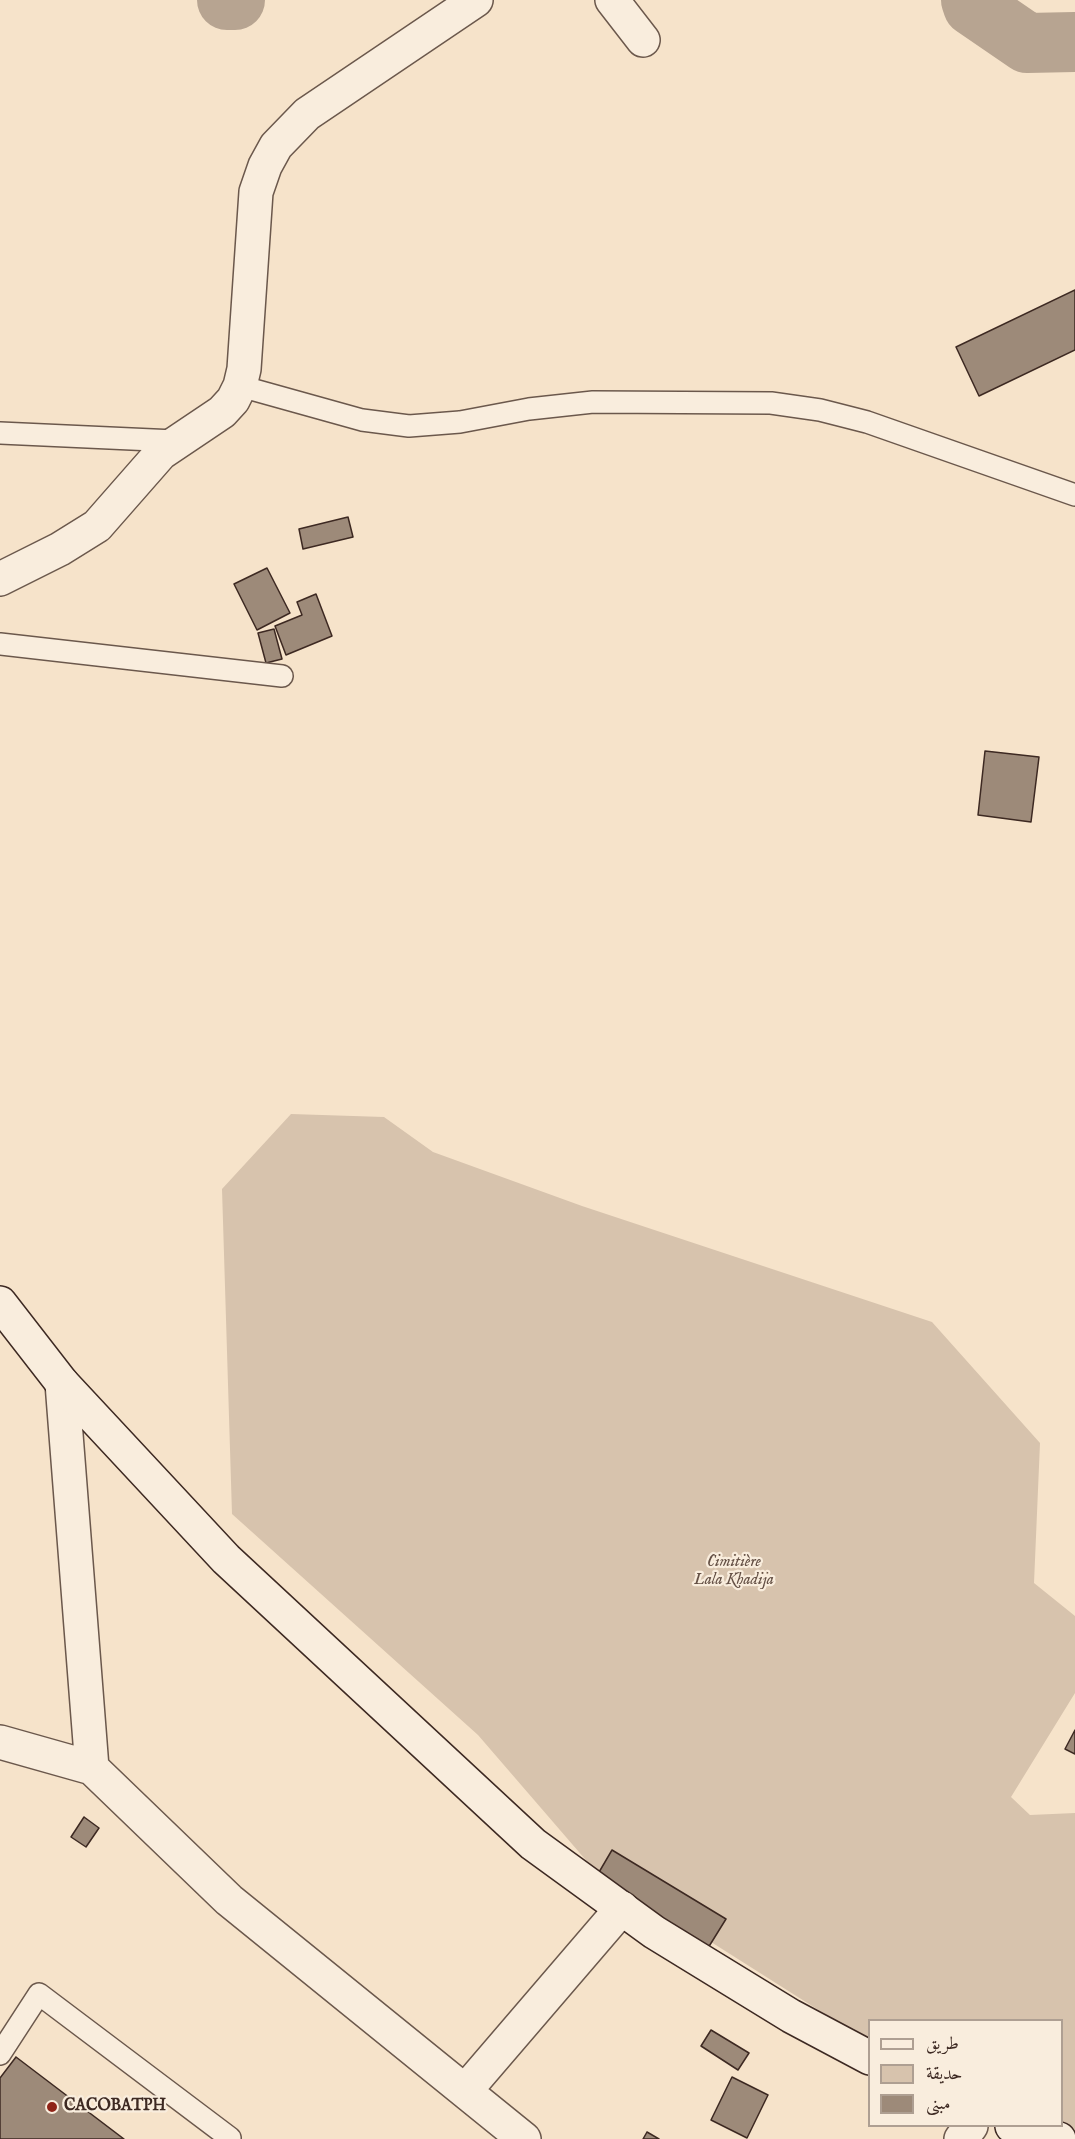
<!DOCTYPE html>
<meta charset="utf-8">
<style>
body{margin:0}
#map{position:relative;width:1075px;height:2139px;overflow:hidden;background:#f6e3ca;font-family:"IM FELL English",Amiri,serif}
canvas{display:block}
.legend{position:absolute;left:868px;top:2019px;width:195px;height:108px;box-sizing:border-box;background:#f9eddd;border:2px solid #ae9f92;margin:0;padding:8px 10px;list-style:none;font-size:18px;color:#3d2922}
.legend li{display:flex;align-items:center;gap:12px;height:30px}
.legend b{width:30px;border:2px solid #ae9f92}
</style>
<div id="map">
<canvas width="1075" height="2139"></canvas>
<ul class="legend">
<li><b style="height:8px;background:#f9eddd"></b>طريق</li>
<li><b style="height:16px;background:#d7c3ad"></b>حديقة</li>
<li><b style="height:16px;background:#9d8a79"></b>مبنى</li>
</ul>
</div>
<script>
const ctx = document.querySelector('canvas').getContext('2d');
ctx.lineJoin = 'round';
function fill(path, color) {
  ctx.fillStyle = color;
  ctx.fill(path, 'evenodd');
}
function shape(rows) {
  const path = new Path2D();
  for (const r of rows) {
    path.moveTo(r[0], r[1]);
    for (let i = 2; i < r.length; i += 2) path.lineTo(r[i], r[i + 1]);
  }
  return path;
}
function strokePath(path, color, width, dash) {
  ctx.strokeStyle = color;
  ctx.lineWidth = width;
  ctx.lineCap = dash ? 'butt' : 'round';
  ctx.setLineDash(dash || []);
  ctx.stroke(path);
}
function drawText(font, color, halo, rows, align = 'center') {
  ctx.font = font + ' "IM FELL English",serif';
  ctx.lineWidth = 4.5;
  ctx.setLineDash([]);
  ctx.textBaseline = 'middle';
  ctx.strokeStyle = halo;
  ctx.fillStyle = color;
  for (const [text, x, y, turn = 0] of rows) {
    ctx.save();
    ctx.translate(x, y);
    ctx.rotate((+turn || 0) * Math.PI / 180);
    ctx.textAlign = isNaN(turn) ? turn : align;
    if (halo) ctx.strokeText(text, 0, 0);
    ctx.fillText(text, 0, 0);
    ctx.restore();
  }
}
const green = shape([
 [291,1114,384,1117,433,1152,582,1206,932,1322,1040,1443,1034,1583,1075,1616,1075,1693,1011,1797,1030,1815,1075,1813,1075,2131,1058,2126,1062,2126,1062,2020,870,2020,869,2042,591,1866,478,1735,232,1514,222,1189]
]);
const river = shape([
 [227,0,235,0],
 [971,0,973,6,1027,43,1075,42]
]);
const building = shape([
 [1075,290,1075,350,979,396,956,347,1075,290],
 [348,517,353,537,303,549,299,529,348,517],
 [267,568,290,613,257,630,234,584,267,568],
 [316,594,332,636,286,655,275,626,302,615,297,602,316,594],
 [274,629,282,659,266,663,258,633,274,629],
 [985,751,1039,757,1031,822,978,815,985,751],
 [1075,1730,1075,1754,1065,1749,1075,1730],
 [84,1817,99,1828,86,1847,71,1837,84,1817],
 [612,1850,726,1919,708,1948,595,1879,612,1850],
 [711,2030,749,2053,738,2070,701,2046,711,2030],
 [16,2057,124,2139,0,2139,0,2078,16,2057],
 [732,2077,768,2095,747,2138,711,2120,732,2077],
 [647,2132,659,2139,643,2139,647,2132]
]);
const lane = shape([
 [240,386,362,420,409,426,460,422,529,409,593,402,771,403,820,410,867,422,1075,495],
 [0,433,175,441],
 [0,644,282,676],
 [0,2054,39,1994,230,2138]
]);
const street = shape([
 [612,0,643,40],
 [0,579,60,549,97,526,161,453,222,412,233,400,240,386,244,369,256,192,265,166,276,146,307,114,476,0],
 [62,1383,92,1768,229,1900,524,2139],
 [0,1742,92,1768],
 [465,2091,622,1908],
 [961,2139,971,2126]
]);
const secondary = shape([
 [0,1303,62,1383,226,1559,533,1844,654,1932,791,2016,870,2058],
 [1012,2126,1059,2139]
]);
const markers = [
 [52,2107,6,"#8f2418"]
];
const parkNames = [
 ["Cimitière",734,1563],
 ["Lala Khadija",734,1581]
];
const poiNames = [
 ["CACOBATPH",64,2107]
];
fill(green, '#d7c3ad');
strokePath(river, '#b7a491', 60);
fill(building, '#9d8a79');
strokePath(building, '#3d2922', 1.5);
strokePath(lane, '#6b584c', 24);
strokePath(street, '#6b584c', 36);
strokePath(secondary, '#3d2922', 36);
strokePath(lane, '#f9eddd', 21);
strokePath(street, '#f9eddd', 33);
strokePath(secondary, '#f9eddd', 33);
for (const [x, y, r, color] of markers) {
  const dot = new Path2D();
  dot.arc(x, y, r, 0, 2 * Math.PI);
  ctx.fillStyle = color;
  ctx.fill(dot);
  strokePath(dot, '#f9eddd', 2);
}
drawText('italic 16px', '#645045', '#f9eddd', parkNames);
drawText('bold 16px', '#3d2922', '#f9eddd', poiNames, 'left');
</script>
